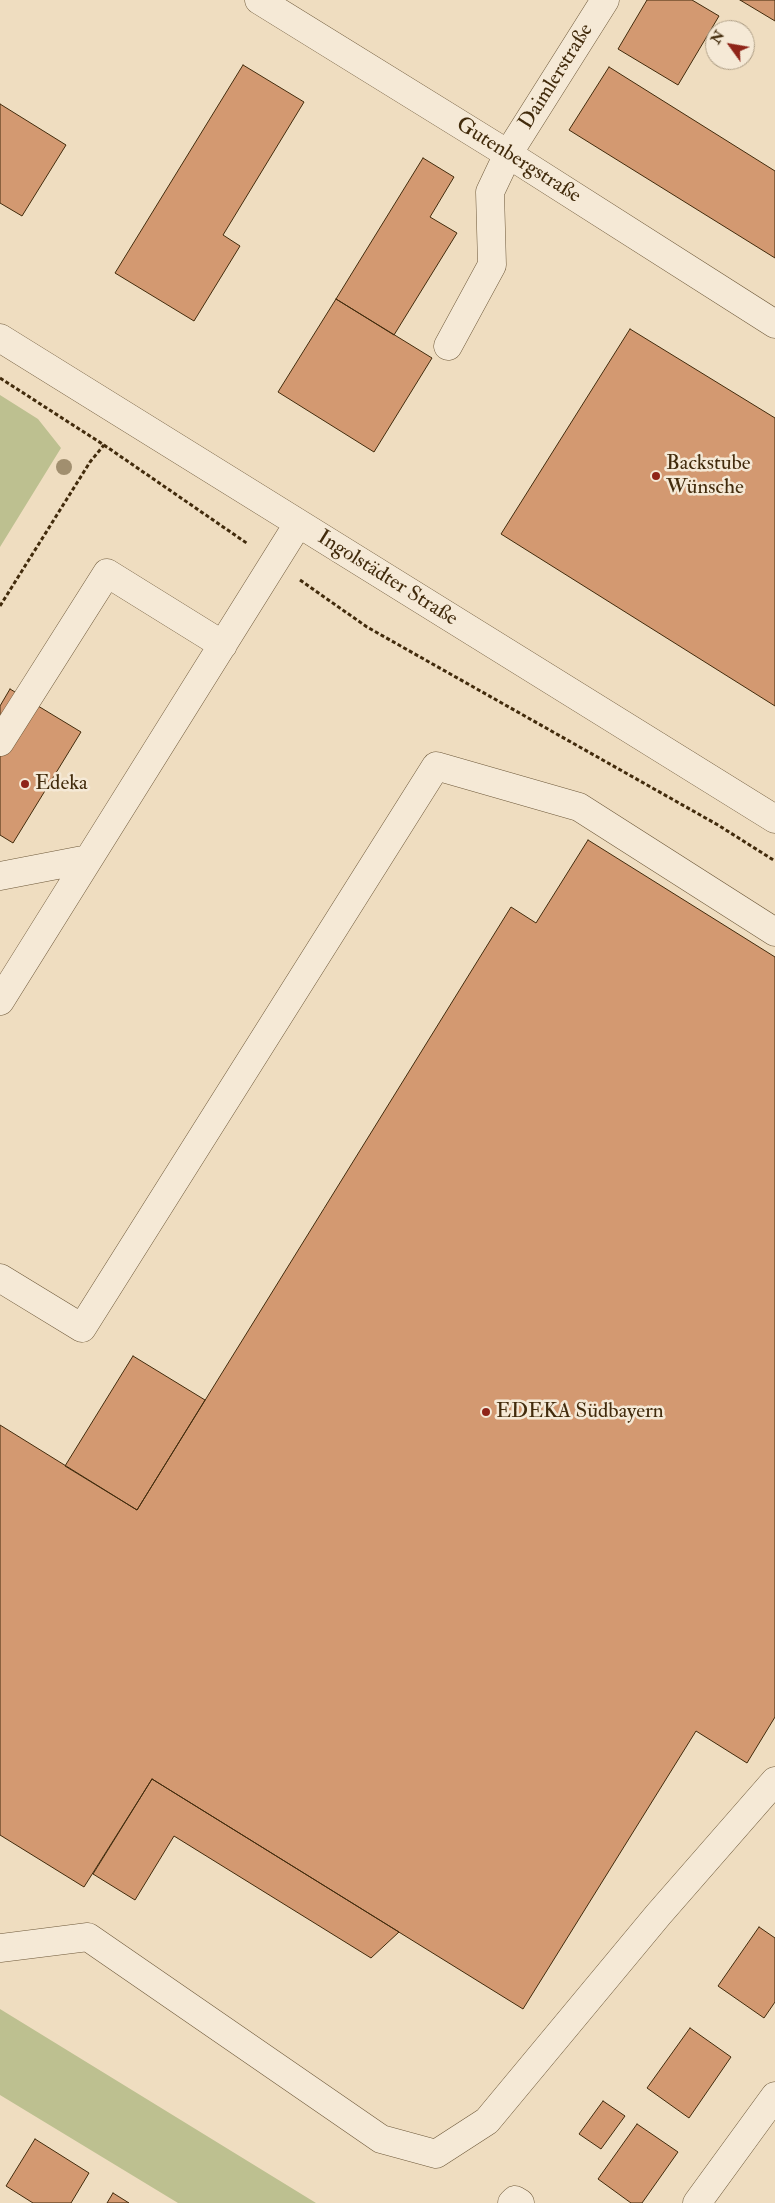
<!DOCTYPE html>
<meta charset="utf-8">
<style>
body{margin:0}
#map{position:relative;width:775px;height:2203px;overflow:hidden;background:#efddc0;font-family:"IM FELL Double Pica",serif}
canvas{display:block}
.north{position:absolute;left:705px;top:20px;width:50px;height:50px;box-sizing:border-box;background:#f5e9d6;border:1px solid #ad9d85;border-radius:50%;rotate:302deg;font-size:14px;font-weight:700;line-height:20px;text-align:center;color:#422b0c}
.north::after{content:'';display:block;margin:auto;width:18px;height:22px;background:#8f2418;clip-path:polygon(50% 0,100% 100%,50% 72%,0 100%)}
</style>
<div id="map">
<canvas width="775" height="2203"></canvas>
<div class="north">N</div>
</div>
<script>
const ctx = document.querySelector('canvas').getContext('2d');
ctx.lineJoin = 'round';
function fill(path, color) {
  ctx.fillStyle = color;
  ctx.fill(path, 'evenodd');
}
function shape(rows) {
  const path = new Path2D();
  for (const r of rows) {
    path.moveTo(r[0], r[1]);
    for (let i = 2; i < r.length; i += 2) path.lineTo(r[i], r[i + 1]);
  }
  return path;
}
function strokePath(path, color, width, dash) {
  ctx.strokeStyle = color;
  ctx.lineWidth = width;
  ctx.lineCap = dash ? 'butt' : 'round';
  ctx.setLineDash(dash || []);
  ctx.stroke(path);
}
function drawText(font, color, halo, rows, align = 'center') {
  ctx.font = font + ' "IM FELL Double Pica",serif';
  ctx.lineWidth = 5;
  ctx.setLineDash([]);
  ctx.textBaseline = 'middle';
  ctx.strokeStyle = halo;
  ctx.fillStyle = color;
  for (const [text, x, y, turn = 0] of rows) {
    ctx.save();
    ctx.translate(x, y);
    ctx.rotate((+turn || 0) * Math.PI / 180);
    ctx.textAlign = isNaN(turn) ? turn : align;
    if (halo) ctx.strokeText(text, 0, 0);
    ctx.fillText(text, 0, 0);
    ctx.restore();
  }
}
const green = shape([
 [0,395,38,419,61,448,0,547],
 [0,2009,316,2203,178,2203,0,2095]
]);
const building = shape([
 [647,0,692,0,719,16,678,85,618,49,647,0],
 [740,0,775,0,775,21,740,0],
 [243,65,304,102,223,235,240,246,194,321,115,273,243,65],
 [609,67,775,171,775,258,569,130,609,67],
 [0,104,66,145,22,216,0,203,0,104],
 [423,158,454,177,430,217,457,233,394,335,336,299,423,158],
 [336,299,432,358,374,452,278,392,336,299],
 [630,329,775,418,775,706,501,534,630,329],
 [10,689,81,732,13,843,0,835,0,706,10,689],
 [588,840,775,957,775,1717,747,1763,696,1731,523,2009,152,1779,84,1887,0,1835,0,1425,137,1510,511,907,536,923,588,840],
 [133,1356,205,1400,137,1510,65,1466,133,1356],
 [152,1779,399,1932,371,1958,174,1836,135,1900,93,1874,152,1779],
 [759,1927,775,1938,775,2002,764,2018,718,1986,759,1927],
 [690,2028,731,2057,689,2118,647,2088,690,2028],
 [603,2101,625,2116,601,2149,579,2134,603,2101],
 [637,2124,678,2152,642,2203,631,2203,598,2179,637,2124],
 [35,2139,89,2173,71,2203,33,2203,6,2186,35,2139],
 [113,2193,129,2203,107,2203,113,2193]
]);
const path = shape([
 [0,378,104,445,248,544],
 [300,580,367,627,718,825,775,861],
 [0,606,90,462,104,445]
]);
const minor = shape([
 [259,0,508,154,775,324],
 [0,338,775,819],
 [448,346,492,265,490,192,508,154,605,0],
 [0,742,107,573,223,645],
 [0,876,88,859],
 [0,1001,298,524],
 [0,1278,82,1328,436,766,579,807,775,932],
 [0,1948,88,1937,381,2139,436,2154,487,2121,658,1915,775,1781],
 [512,2203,515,2200,520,2203],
 [697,2203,775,2096]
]);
const trees = [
 [64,467]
];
const markers = [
 [656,476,5,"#8f2418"],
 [25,784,5,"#8f2418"],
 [486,1412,5,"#8f2418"]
];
const streetNames = [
 ["Daimlerstraße",557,77,-58],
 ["Gutenbergstraße",518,161,32],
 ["Ingolstädter Straße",387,579,32]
];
const poiNames = [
 ["Backstube",666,464],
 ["Wünsche",666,488],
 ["Edeka",35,784],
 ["EDEKA Südbayern",496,1412]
];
fill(green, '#bdc090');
fill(building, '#d39971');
strokePath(building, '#422b0c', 1);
strokePath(minor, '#6d5839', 29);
strokePath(path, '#422b0c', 3, [4, 2.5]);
strokePath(minor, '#f5e9d6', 28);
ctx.fillStyle = '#a18f6f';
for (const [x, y] of trees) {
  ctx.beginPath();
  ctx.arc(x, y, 8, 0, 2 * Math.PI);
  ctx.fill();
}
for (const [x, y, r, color] of markers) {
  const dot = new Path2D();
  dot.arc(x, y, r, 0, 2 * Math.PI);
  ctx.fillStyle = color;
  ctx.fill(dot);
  strokePath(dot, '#f5e9d6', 2);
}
drawText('21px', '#422b0c', '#f5e9d6', streetNames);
drawText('21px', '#422b0c', '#f5e9d6', poiNames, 'left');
</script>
